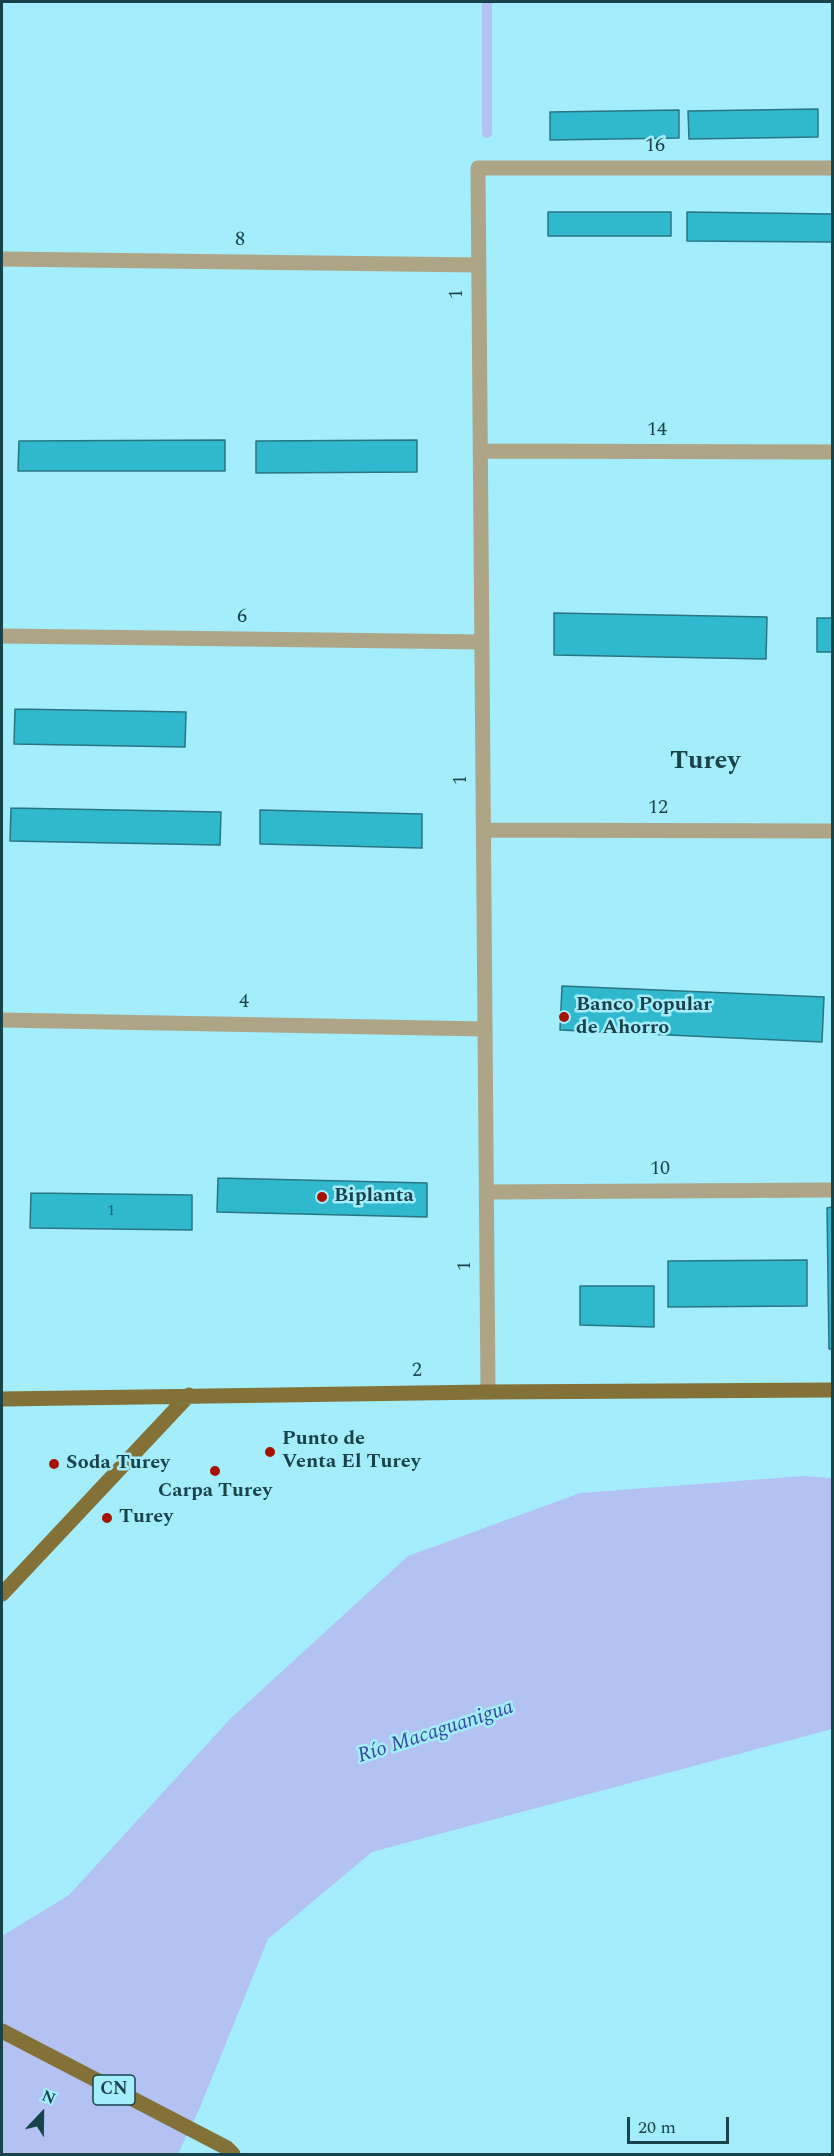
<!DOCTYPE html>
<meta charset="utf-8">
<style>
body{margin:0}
#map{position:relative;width:834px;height:2156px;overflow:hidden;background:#a3edfc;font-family:Spectral,serif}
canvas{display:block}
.frame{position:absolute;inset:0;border:3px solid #19434a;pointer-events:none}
.north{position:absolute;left:12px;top:2084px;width:60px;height:60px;-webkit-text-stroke:4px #a3edfc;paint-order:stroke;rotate:22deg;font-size:16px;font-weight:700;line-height:24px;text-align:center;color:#19434a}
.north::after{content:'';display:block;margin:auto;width:21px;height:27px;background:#19434a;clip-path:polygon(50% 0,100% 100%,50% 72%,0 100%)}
.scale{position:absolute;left:627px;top:2117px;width:102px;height:27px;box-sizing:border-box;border:3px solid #19434a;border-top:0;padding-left:8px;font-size:18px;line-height:21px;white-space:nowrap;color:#19434a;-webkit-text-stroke:4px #a3edfc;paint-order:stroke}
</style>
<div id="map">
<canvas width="834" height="2156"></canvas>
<div class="frame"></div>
<div class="north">N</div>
<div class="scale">20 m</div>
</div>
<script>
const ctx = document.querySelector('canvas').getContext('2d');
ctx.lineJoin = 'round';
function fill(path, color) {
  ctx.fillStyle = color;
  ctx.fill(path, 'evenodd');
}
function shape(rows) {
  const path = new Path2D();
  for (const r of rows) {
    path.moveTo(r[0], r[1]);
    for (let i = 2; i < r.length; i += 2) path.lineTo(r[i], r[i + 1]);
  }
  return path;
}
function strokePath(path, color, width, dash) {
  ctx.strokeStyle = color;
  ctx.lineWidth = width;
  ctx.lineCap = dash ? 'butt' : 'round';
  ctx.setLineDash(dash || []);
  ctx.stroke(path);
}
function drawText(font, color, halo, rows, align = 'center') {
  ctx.font = font + ' Spectral,serif';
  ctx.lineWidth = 5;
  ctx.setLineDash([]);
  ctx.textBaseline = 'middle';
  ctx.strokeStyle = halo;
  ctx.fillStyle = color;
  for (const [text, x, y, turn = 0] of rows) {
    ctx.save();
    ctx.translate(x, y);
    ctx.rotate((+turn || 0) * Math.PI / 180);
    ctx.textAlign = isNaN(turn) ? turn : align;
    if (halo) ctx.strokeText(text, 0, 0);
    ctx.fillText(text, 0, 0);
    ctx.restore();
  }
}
const water = shape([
 [803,1476,832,1478,832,1729,372,1852,268,1939,201,2105,178,2154,2,2154,2,1936,69,1895,231,1718,408,1556,580,1493]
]);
const stream = shape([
 [487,2,487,133]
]);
const building = shape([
 [818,109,818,137,689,139,688,111,818,109],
 [679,110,679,138,550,140,550,112,679,110],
 [548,212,671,212,671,236,548,236,548,212],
 [687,212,832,214,832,242,687,241,687,212],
 [225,440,225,471,18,471,19,441,225,440],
 [417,440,417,472,256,473,256,441,417,440],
 [554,613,767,617,766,659,554,655,554,613],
 [817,618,832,618,832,652,817,652,817,618],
 [15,709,186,712,185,747,14,744,15,709],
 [11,808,221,812,220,845,10,841,11,808],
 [260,810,422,814,422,848,260,844,260,810],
 [562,986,824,997,822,1042,560,1030,562,986],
 [218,1178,427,1183,427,1217,217,1212,218,1178],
 [31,1193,192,1195,192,1230,30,1228,31,1193],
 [832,1207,832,1349,829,1349,827,1208,832,1207],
 [807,1260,807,1306,668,1307,668,1261,807,1260],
 [580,1286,654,1286,654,1327,580,1325,580,1286]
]);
const minor = shape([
 [2,259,479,265],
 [480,451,832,452],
 [2,636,482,642],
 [484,830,832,831],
 [2,1020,485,1029],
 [487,1192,832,1190],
 [488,1392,478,168,832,168]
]);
const major = shape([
 [2,1399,488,1392,832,1390],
 [2,1594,189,1395],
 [2,2031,227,2148,233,2154]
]);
const markers = [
 [564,1017,6,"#a51300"],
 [322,1197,6,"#a51300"],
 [270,1452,6,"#a51300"],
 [54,1464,6,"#a51300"],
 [215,1471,6,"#a51300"],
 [107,1518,6,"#a51300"]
];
const numberNames = [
 ["1",111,1212]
];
const shields = [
 [114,2090,42]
];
const shieldNames = [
 ["CN",114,2090]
];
const streetNames = [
 ["16",655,147],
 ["8",240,241,1],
 ["1",458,294,-91],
 ["14",657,431],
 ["6",242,618,1],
 ["1",462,780,-91],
 ["12",658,809],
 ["4",244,1003,1],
 ["10",660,1170],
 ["1",466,1266,-90],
 ["2",417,1372,-1]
];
const poiNames = [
 ["Banco Popular",576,1006],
 ["de Ahorro",576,1029],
 ["Biplanta",334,1197],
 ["Punto de",282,1440],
 ["Venta El Turey",282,1463],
 ["Soda Turey",66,1464],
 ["Carpa Turey",215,1492,"center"],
 ["Turey",119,1518]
];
const waterNames = [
 ["Río Macaguanigua",436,1733,-18]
];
const districtNames = [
 ["Turey",705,763]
];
fill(water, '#b3c2f2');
strokePath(stream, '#b3c2f2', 10);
fill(building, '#30b8ce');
strokePath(building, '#287582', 1.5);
strokePath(minor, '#aea486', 15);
strokePath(major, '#847137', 15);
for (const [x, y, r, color] of markers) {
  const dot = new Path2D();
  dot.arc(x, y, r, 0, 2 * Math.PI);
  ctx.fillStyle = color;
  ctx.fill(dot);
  strokePath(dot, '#a3edfc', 2);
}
drawText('16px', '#1f606b', null, numberNames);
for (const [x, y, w] of shields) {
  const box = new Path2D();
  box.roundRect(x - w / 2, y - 15, w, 30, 4.5);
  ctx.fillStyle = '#a3edfc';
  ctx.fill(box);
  strokePath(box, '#19434a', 1.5);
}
drawText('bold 18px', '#19434a', null, shieldNames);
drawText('20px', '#19434a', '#a3edfc', streetNames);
drawText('bold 20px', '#19434a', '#a3edfc', poiNames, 'left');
drawText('italic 21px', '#3748a1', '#a3edfc', waterNames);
drawText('bold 26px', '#19434a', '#a3edfc', districtNames);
</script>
